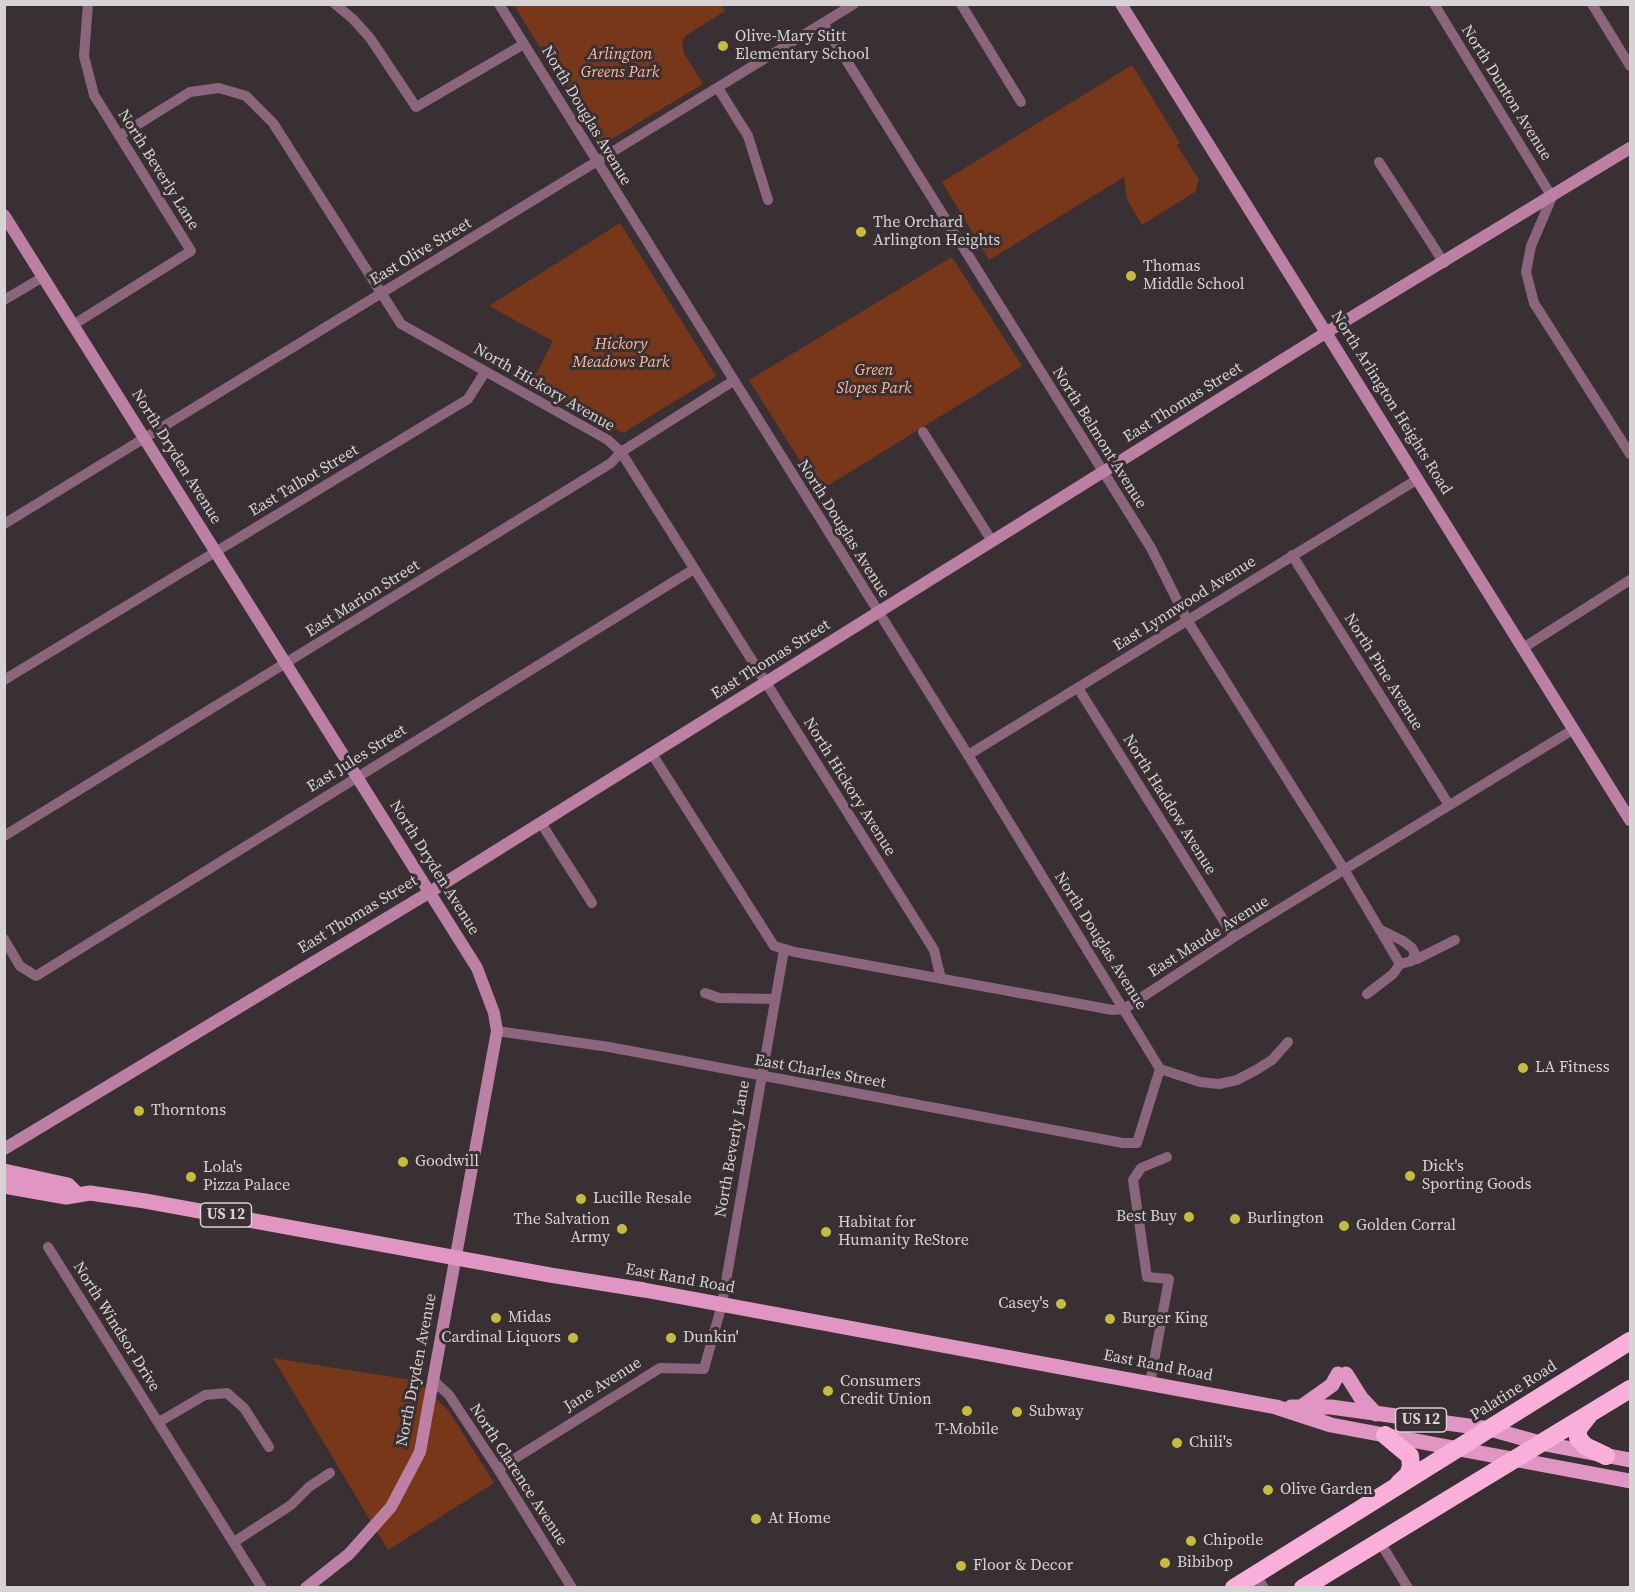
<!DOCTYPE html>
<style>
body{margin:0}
#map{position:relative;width:1635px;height:1592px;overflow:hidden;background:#383032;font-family:"Source Serif 4",serif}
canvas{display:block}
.frame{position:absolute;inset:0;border:6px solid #d7d2d3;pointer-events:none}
</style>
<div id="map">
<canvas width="1635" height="1592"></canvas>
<div class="frame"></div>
</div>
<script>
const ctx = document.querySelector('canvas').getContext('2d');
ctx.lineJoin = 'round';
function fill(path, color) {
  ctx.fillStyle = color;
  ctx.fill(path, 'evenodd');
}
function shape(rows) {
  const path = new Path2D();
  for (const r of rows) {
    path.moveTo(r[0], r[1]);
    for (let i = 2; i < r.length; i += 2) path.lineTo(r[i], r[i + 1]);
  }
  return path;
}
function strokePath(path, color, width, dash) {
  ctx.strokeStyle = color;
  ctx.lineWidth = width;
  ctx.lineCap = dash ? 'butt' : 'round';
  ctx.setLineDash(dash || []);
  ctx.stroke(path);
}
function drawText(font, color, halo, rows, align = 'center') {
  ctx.font = font + ' "Source Serif 4",serif';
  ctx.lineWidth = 6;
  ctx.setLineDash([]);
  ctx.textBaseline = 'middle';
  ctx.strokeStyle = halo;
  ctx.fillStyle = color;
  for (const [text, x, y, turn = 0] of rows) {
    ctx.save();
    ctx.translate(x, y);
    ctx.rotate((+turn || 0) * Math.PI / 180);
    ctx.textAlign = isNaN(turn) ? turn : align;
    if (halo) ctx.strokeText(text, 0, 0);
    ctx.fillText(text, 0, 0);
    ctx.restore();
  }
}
const green = shape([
 [721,4,725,11,685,36,682,44,684,53,703,84,600,146,514,5],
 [1132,65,1180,143,1177,145,1199,180,1195,192,1142,225,1127,199,1124,177,989,260,942,182],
 [620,223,716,376,623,433,532,382,553,341,489,306],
 [952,257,1022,366,819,491,749,380],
 [273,1358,418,1381,449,1411,494,1483,388,1550]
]);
const street = shape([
 [335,4,353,19,370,38,416,107,524,44],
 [499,4,968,755,1160,1069],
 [961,4,1021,102],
 [1434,4,1552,197,1531,246,1526,272,1534,303,1630,454],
 [1592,4,1630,66],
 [823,23,1151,548,1187,620,1345,871,1400,964,1412,961,1415,954,1412,948,1403,941,1379,929],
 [718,88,748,136,768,200],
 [119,136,190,92,219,88,246,96,273,123,401,324,608,440,621,452,934,950,941,979],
 [1379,162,1444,263],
 [4,300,43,277],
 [73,325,191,251,94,95,84,56,88,4],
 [923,432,992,541],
 [4,524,854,4],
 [1292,555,1449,805],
 [1523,648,1630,580],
 [4,680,468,399,485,372],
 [1078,688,1234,937],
 [652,754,774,946,795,952,1113,1010,1124,1009,1234,937,1574,729],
 [968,755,1418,479],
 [541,823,592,903],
 [4,836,611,463,621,452,733,381],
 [4,939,20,966,36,976,694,569],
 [1413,958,1417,959,1455,940],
 [705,993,719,998,775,999],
 [1367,994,1393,974,1400,964],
 [497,1031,609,1047,1123,1143,1137,1143,1160,1069],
 [1160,1069,1200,1082,1219,1084,1237,1080,1256,1070,1272,1060,1288,1042],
 [48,1247,262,1588],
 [435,1382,449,1395,498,1469,572,1588],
 [1150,1383,1169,1279,1147,1277,1133,1180,1141,1168,1167,1157],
 [159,1422,205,1395,227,1393,244,1408,269,1447],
 [498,1469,660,1368,704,1369,722,1304,784,950],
 [234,1542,291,1505,309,1487,330,1473],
 [1380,1542,1408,1588],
 [1255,1574,1264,1588]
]);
const secondary = shape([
 [1121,4,1630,820],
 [4,215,477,968,494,1013,497,1031,420,1452,391,1507,349,1554,306,1588],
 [4,1149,430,892,1327,332,1630,148]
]);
const primary = shape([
 [4,1171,68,1185,77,1194],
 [4,1186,66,1197,90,1193,145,1201,550,1275,644,1290,1276,1407,1331,1425,1630,1481],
 [1346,1374,1361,1398,1376,1414],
 [1291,1407,1331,1407,1490,1429,1540,1443,1630,1460],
 [1301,1407,1332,1385,1338,1374]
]);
const highway = shape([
 [1589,1415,1578,1429,1578,1438,1585,1446,1606,1456],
 [1385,1435,1410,1456,1411,1467,1408,1475,1399,1483],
 [1234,1588,1630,1341],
 [1303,1588,1630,1389]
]);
const markers = [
 [723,46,6,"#c6bc3c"],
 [861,232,6,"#c6bc3c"],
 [1131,276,6,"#c6bc3c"],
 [1523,1068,6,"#c6bc3c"],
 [139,1111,6,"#c6bc3c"],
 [403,1162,6,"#c6bc3c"],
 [1410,1176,6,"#c6bc3c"],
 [191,1177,6,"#c6bc3c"],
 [581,1199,6,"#c6bc3c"],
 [1189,1217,6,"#c6bc3c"],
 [1235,1219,6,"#c6bc3c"],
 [1344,1226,6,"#c6bc3c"],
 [622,1229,6,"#c6bc3c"],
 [826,1232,6,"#c6bc3c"],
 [1061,1304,6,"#c6bc3c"],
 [496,1318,6,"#c6bc3c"],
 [1110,1319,6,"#c6bc3c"],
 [573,1338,6,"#c6bc3c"],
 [671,1338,6,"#c6bc3c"],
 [828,1391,6,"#c6bc3c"],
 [967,1411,6,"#c6bc3c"],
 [1017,1412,6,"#c6bc3c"],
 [1177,1443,6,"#c6bc3c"],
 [1268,1490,6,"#c6bc3c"],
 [756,1519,6,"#c6bc3c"],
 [1191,1541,6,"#c6bc3c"],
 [1165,1563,6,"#c6bc3c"],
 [961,1566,6,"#c6bc3c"]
];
const shields = [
 [226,1215,51],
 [1421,1420,51]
];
const shieldNames = [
 ["US 12",226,1215],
 ["US 12",1421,1420]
];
const poiNames = [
 ["Olive-Mary Stitt",735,37],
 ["Elementary School",735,55],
 ["The Orchard",873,223],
 ["Arlington Heights",873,241],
 ["Thomas",1143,267],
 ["Middle School",1143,285],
 ["LA Fitness",1535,1068],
 ["Thorntons",151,1111],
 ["Goodwill",415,1162],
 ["Dick's",1422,1167],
 ["Sporting Goods",1422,1185],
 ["Lola's",203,1168],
 ["Pizza Palace",203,1186],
 ["Lucille Resale",593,1199],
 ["Best Buy",1177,1217,"right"],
 ["Burlington",1247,1219],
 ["The Salvation",610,1220,"right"],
 ["Army",610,1238,"right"],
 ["Habitat for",838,1223],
 ["Humanity ReStore",838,1241],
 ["Golden Corral",1356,1226],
 ["Casey's",1049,1304,"right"],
 ["Midas",508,1318],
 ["Burger King",1122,1319],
 ["Cardinal Liquors",561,1338,"right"],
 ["Dunkin'",683,1338],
 ["Consumers",840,1382],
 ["Credit Union",840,1400],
 ["Subway",1029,1412],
 ["T-Mobile",967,1430,"center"],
 ["Chili's",1189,1443],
 ["Olive Garden",1280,1490],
 ["At Home",768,1519],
 ["Chipotle",1203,1541],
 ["Bibibop",1177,1563],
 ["Floor & Decor",973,1566]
];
const parkNames = [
 ["Arlington",620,55],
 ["Greens Park",620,73],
 ["Hickory",621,345],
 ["Meadows Park",621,363],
 ["Green",874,371],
 ["Slopes Park",874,389]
];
const streetNames = [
 ["North Dunton Avenue",1506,93,58],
 ["North Douglas Avenue",586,116,59],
 ["North Beverly Lane",158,170,58],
 ["East Olive Street",421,252,-31],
 ["North Hickory Avenue",544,388,30],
 ["East Thomas Street",1183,403,-32],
 ["North Arlington Heights Road",1391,403,58],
 ["North Belmont Avenue",1099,438,58],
 ["North Dryden Avenue",176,457,58],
 ["East Talbot Street",304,481,-31],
 ["North Douglas Avenue",843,529,58],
 ["East Marion Street",363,599,-32],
 ["East Lynnwood Avenue",1185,604,-32],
 ["East Thomas Street",771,660,-32],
 ["North Pine Avenue",1383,672,58],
 ["East Jules Street",357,759,-32],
 ["North Hickory Avenue",849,787,58],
 ["North Haddow Avenue",1169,805,58],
 ["North Dryden Avenue",434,868,58],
 ["East Thomas Street",358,915,-31],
 ["East Maude Avenue",1209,937,-32],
 ["North Douglas Avenue",1100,941,58],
 ["East Charles Street",820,1072,10],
 ["North Beverly Lane",733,1149,-80],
 ["East Rand Road",680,1279,10],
 ["North Windsor Drive",116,1327,58],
 ["East Rand Road",1158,1366,11],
 ["North Dryden Avenue",417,1370,-79],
 ["Jane Avenue",603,1385,-32],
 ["Palatine Road",1514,1391,-32],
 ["North Clarence Avenue",518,1475,57]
];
fill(green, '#783718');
strokePath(street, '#8a657b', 10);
strokePath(secondary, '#bb80a3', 12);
strokePath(primary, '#e195c2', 15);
strokePath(highway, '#f8afda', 18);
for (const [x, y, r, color] of markers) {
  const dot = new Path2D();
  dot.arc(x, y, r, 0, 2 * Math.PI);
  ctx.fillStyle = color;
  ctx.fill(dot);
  strokePath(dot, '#383032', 2);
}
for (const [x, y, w] of shields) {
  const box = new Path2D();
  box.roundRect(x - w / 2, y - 12, w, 24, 4.5);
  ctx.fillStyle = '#383032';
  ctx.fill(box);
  strokePath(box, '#d7d2d3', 1.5);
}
drawText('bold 15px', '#d7d2d3', null, shieldNames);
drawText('16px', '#d7d2d3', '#383032', poiNames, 'left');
drawText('italic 16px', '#feb697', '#383032', parkNames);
drawText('16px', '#d7d2d3', '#383032', streetNames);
</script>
